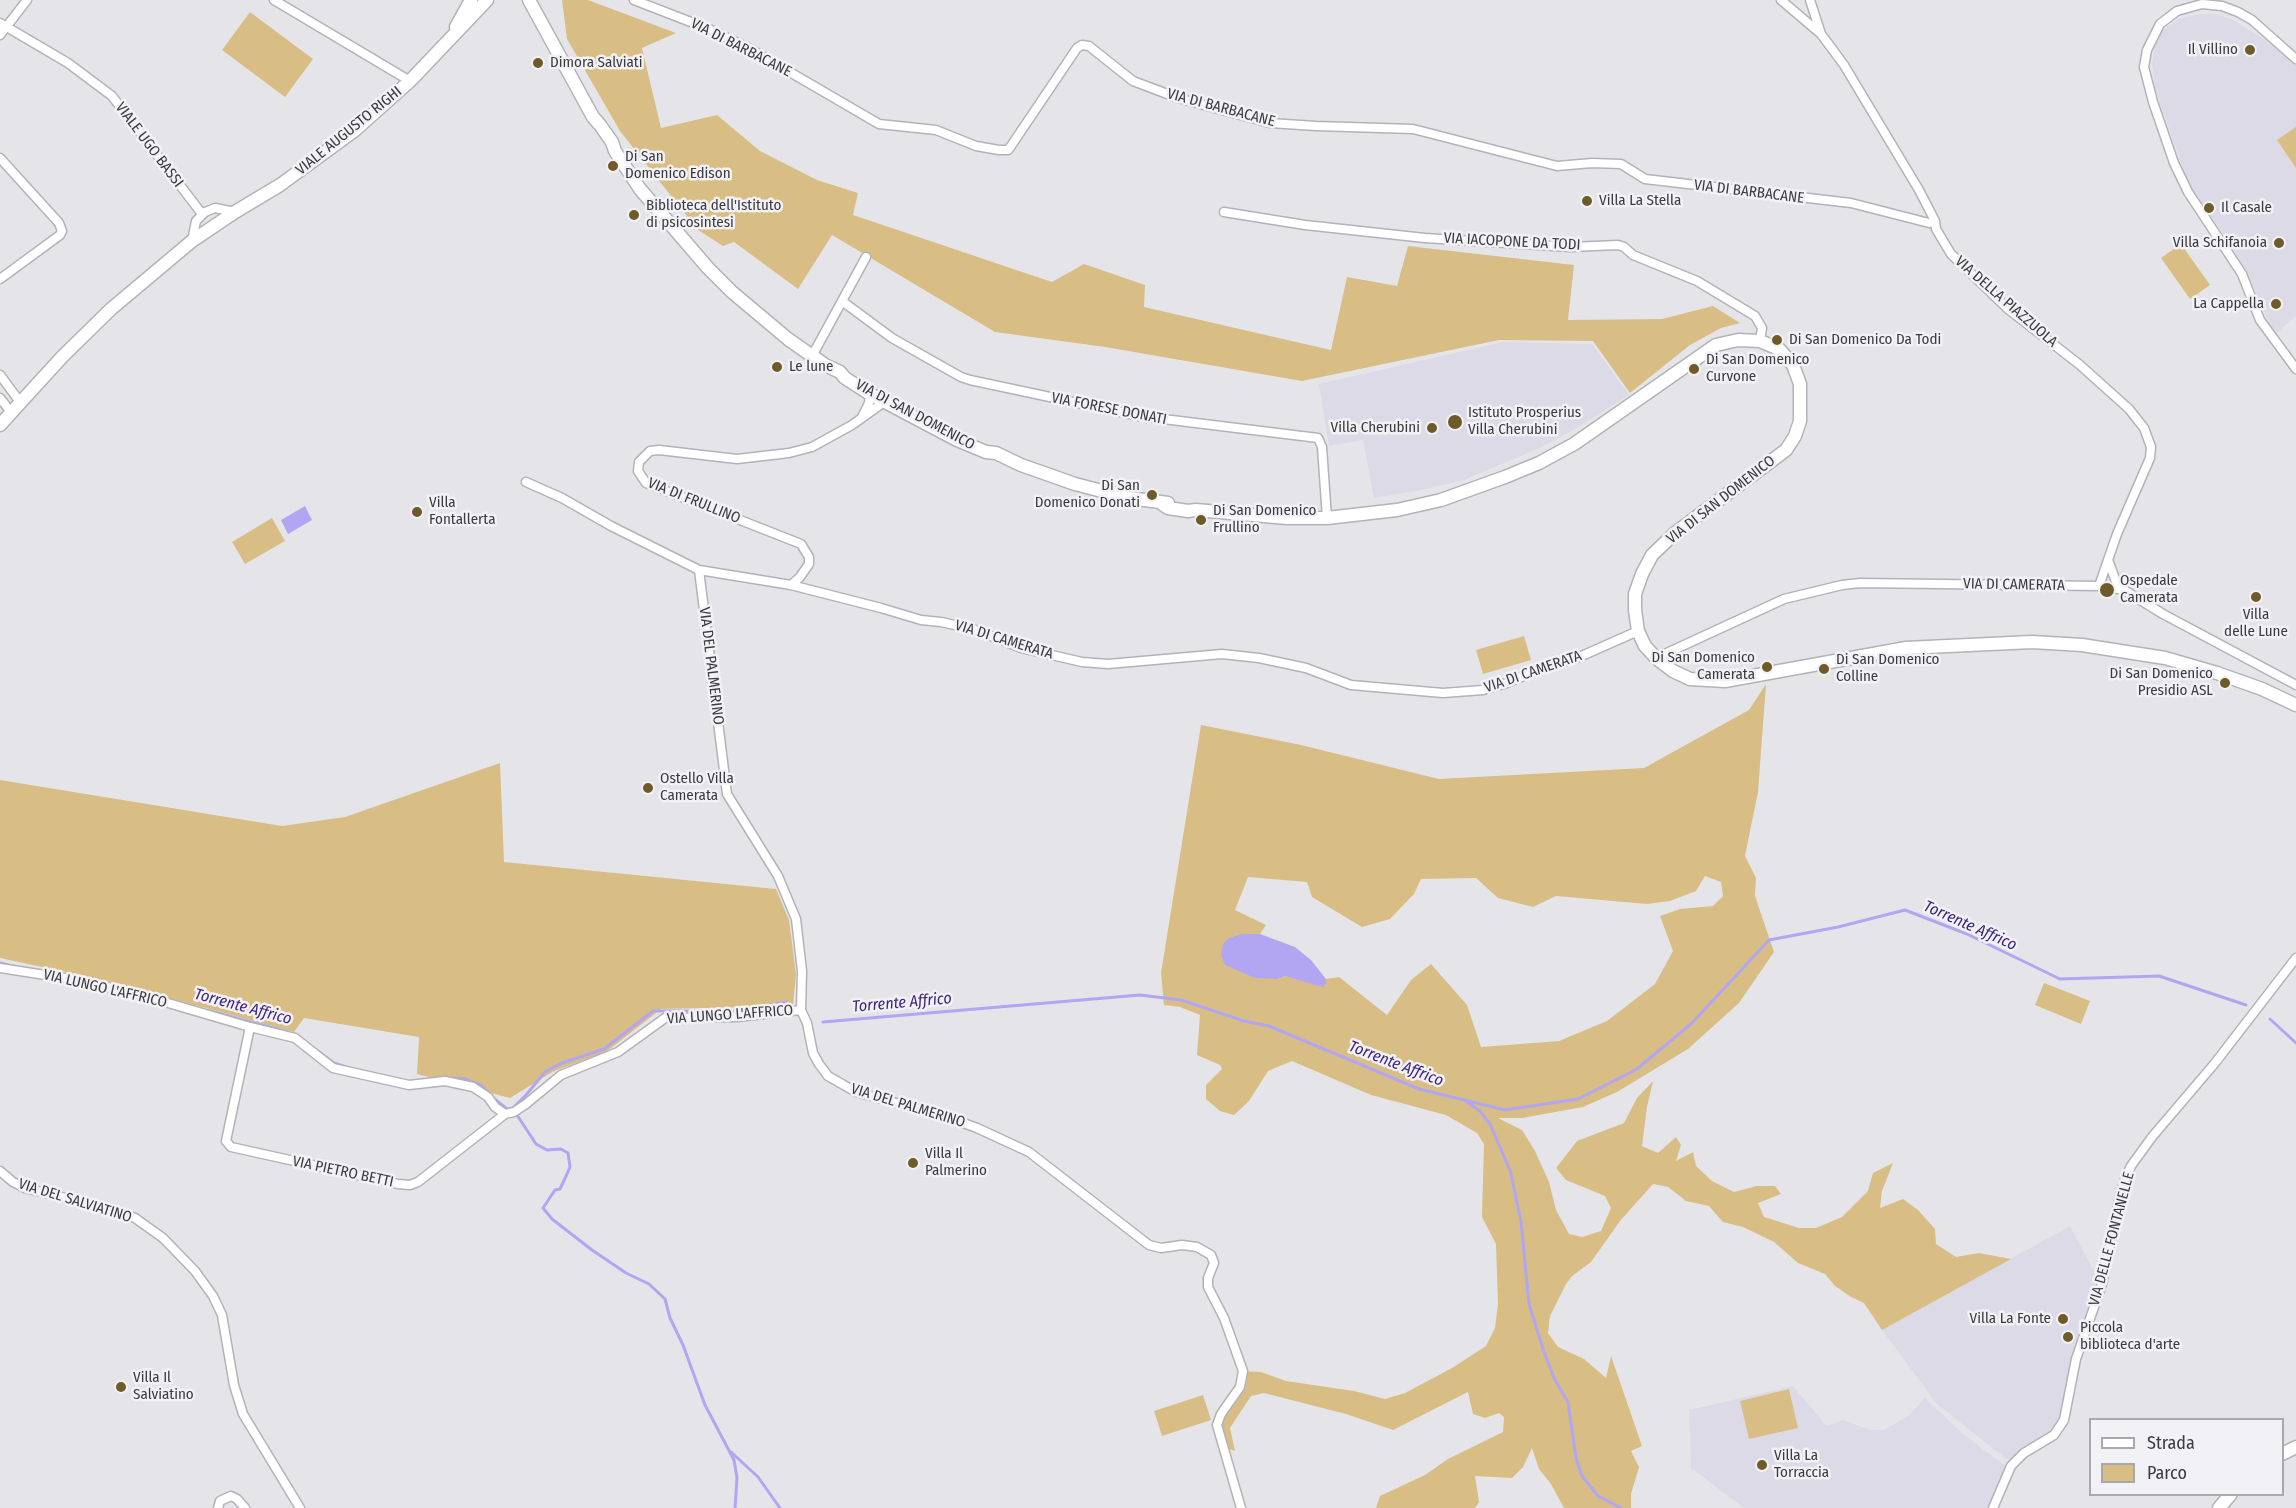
<!DOCTYPE html>
<style>
body{margin:0}
#map{position:relative;width:2296px;height:1508px;overflow:hidden;background:#e5e5e9;font-family:"Fira Sans Condensed",sans-serif}
canvas{display:block}
.legend{position:absolute;left:2089px;top:1418px;width:195px;height:78px;box-sizing:border-box;background:#f2f2f6;border:2px solid #a9a9ac;margin:0;padding:8px 10px;list-style:none;font-size:18px;color:#3c3c3e}
.legend li{display:flex;align-items:center;gap:12px;height:30px}
.legend b{width:30px;border:2px solid #a9a9ac}
</style>
<div id="map">
<canvas width="2296" height="1508"></canvas>
<ul class="legend">
<li><b style="height:8px;background:#fff"></b>Strada</li>
<li><b style="height:16px;background:#d8be85"></b>Parco</li>
</ul>
</div>
<script>
const ctx = document.querySelector('canvas').getContext('2d');
ctx.lineJoin = 'round';
function fill(path, color) {
  ctx.fillStyle = color;
  ctx.fill(path, 'evenodd');
}
function shape(rows) {
  const path = new Path2D();
  for (const r of rows) {
    path.moveTo(r[0], r[1]);
    for (let i = 2; i < r.length; i += 2) path.lineTo(r[i], r[i + 1]);
  }
  return path;
}
function strokePath(path, color, width, dash) {
  ctx.strokeStyle = color;
  ctx.lineWidth = width;
  ctx.lineCap = dash ? 'butt' : 'round';
  ctx.setLineDash(dash || []);
  ctx.stroke(path);
}
function drawText(font, color, halo, rows, align = 'center') {
  ctx.font = font + ' "Fira Sans Condensed",sans-serif';
  ctx.lineWidth = 5;
  ctx.setLineDash([]);
  ctx.textBaseline = 'middle';
  ctx.strokeStyle = halo;
  ctx.fillStyle = color;
  for (const [text, x, y, turn = 0] of rows) {
    ctx.save();
    ctx.translate(x, y);
    ctx.rotate((+turn || 0) * Math.PI / 180);
    ctx.textAlign = isNaN(turn) ? turn : align;
    if (halo) ctx.strokeText(text, 0, 0);
    ctx.fillText(text, 0, 0);
    ctx.restore();
  }
}
const built = shape([
 [2201,14,2216,14,2231,19,2266,40,2296,64,2296,316,2274,335,2248,273,2219,227,2190,189,2155,88,2152,64,2155,42,2163,30,2179,19],
 [1503,342,1592,344,1629,395,1570,432,1537,449,1464,480,1416,491,1374,498,1363,440,1329,446,1319,384],
 [2070,1226,2099,1281,2060,1425,2052,1434,2015,1458,2006,1459,1937,1404,1882,1330],
 [1793,1386,1827,1426,1843,1420,1870,1430,1884,1430,1908,1416,1925,1398,1963,1434,2007,1467,1990,1508,1744,1508,1691,1468,1689,1410]
]);
const green = shape([
 [562,0,588,0,676,33,642,48,661,128,717,115,760,151,817,180,858,193,853,215,1052,282,1084,264,1145,285,1144,307,1331,350,1347,277,1397,286,1408,246,1574,265,1568,320,1662,319,1713,306,1740,323,1721,328,1690,345,1630,393,1593,341,1499,340,1302,381,1105,347,995,332,832,235,798,289,734,242,723,246,698,230,620,131,567,39],
 [250,12,313,59,285,97,222,50],
 [2296,127,2296,168,2277,140],
 [2181,244,2210,285,2190,299,2161,258],
 [272,518,285,541,245,564,232,542],
 [1524,636,1531,660,1483,674,1476,650],
 [1766,684,1758,792,1745,856,1756,878,1755,896,1774,952,1739,1003,1688,1049,1617,1092,1583,1107,1522,1118,1498,1118,1522,1130,1535,1151,1549,1182,1556,1210,1569,1234,1582,1237,1601,1231,1611,1208,1605,1196,1566,1180,1556,1168,1577,1141,1624,1123,1637,1098,1653,1081,1647,1107,1642,1146,1658,1153,1676,1137,1681,1145,1676,1161,1693,1152,1696,1166,1712,1181,1734,1192,1757,1186,1775,1186,1781,1194,1758,1203,1764,1217,1799,1228,1816,1228,1842,1217,1868,1191,1873,1173,1893,1163,1882,1191,1880,1208,1903,1199,1918,1210,1935,1229,1936,1244,1956,1257,1979,1253,2011,1259,1882,1330,1864,1303,1851,1297,1835,1286,1825,1274,1798,1263,1774,1242,1743,1227,1723,1222,1709,1206,1686,1201,1668,1187,1653,1184,1620,1221,1591,1262,1572,1276,1566,1284,1550,1316,1548,1333,1558,1347,1584,1359,1606,1378,1611,1356,1642,1446,1631,1451,1639,1467,1631,1494,1631,1508,1564,1508,1551,1484,1539,1469,1532,1448,1523,1467,1512,1478,1475,1476,1479,1502,1475,1508,1376,1508,1380,1496,1425,1475,1448,1459,1503,1432,1504,1417,1499,1413,1485,1418,1473,1414,1468,1392,1393,1430,1346,1414,1264,1393,1251,1396,1230,1428,1235,1451,1223,1447,1217,1425,1240,1387,1243,1371,1261,1372,1286,1381,1354,1391,1385,1399,1405,1393,1452,1368,1486,1346,1495,1328,1498,1304,1496,1244,1482,1217,1484,1144,1477,1133,1446,1115,1371,1095,1292,1061,1268,1071,1249,1101,1234,1115,1220,1111,1206,1099,1206,1085,1222,1069,1220,1065,1197,1055,1200,1015,1180,1007,1164,1005,1161,973,1201,725,1301,745,1439,779,1644,768,1749,710],
 [1705,876,1721,882,1723,896,1713,906,1680,909,1660,916,1673,951,1655,984,1607,1021,1559,1041,1481,1047,1467,1005,1431,964,1411,980,1387,1015,1339,977,1326,979,1323,986,1285,976,1278,979,1242,934,1260,934,1266,925,1235,910,1248,877,1307,882,1312,897,1362,927,1390,919,1414,894,1421,879,1476,878,1498,898,1533,907,1556,896,1647,904,1670,901,1696,891],
 [500,763,504,862,776,889,789,920,796,974,793,1006,661,1009,606,1052,554,1071,510,1098,417,1074,419,1037,304,1018,294,1032,103,980,0,958,0,780,282,826,345,817],
 [2044,983,2090,1001,2081,1024,2035,1005],
 [1789,1389,1798,1428,1749,1439,1740,1401],
 [1203,1395,1211,1420,1162,1436,1154,1411]
]);
const water = shape([
 [305,506,312,520,288,534,281,520],
 [1242,934,1260,934,1295,947,1311,960,1326,979,1326,983,1323,987,1319,986,1285,976,1278,979,1255,978,1225,965,1221,955,1223,944,1229,938]
]);
const stream = shape([
 [0,963,17,967],
 [210,1011,288,1032],
 [2270,1019,2296,1043],
 [823,1022,1140,995,1181,1000,1244,1021,1269,1026,1419,1089,1505,1110,1578,1099,1637,1069,1692,1023,1769,940,1838,927,1905,910,1967,934,2060,979,2159,976,2246,1005],
 [294,1034,334,1063,349,1068],
 [450,1078,465,1079,482,1086,488,1092],
 [492,1097,507,1109,513,1108,526,1095,545,1072,562,1063,604,1049,653,1011,738,1011,787,1002],
 [1467,1102,1480,1111,1490,1124,1510,1170,1521,1221,1529,1304,1545,1355,1555,1380,1568,1402,1576,1458,1582,1476,1598,1496,1621,1508],
 [515,1112,536,1144,547,1150,561,1149,568,1153,570,1167,567,1174,560,1189,555,1190,543,1208,552,1219,592,1250,626,1273,649,1284,665,1299,670,1318,683,1345,705,1405,734,1460,737,1478,735,1508],
 [731,1452,758,1477,780,1508]
]);
const street = shape([
 [274,0,410,81],
 [634,0,709,29,752,50,879,124,936,130,976,146,999,150,1008,150,1011,146,1077,48,1082,45,1089,46,1133,81,1178,98,1270,123,1316,126,1413,129,1557,166,1592,163,1621,164,1645,179,1851,203,1929,223,1935,221],
 [1781,0,1821,34],
 [1810,0,1821,34,1844,65,1919,190,1935,221,1936,229,1951,254,2008,309,2080,365,2129,409,2144,428,2151,447,2150,458,2117,534,2099,586],
 [0,23,68,63,112,96,202,214],
 [0,35,27,0],
 [2296,59,2252,20,2238,12,2222,6,2202,4,2177,11,2160,24,2147,50,2144,67,2153,102,2174,163,2188,192,2242,274,2260,320,2296,369],
 [0,158,59,223,62,231,60,235,0,279],
 [1224,212,1305,225,1425,238,1570,247,1618,245,1624,247,1633,255,1697,281,1755,316,1762,328,1760,341],
 [192,241,196,221,205,212,215,208,235,212],
 [842,301,892,338,961,377,970,380,1139,416,1318,438,1322,447,1327,518],
 [812,356,866,257],
 [0,375,20,402],
 [0,398,11,412],
 [862,417,869,403,870,394],
 [526,482,562,498,611,526,699,570,791,585,881,608,921,620,941,622,973,629,1021,648,1082,662,1108,664,1222,654,1259,658,1306,668,1351,685,1443,693,1483,690,1507,683,1547,666,1577,658,1638,631],
 [2108,560,2118,587],
 [699,570,727,794,778,876,796,919,802,971,801,1010,807,1023,813,1053,819,1064,828,1076,856,1092,944,1116,977,1128,1029,1152,1149,1245,1161,1248,1182,1245,1197,1247,1211,1255,1214,1263,1208,1278,1208,1287,1224,1318,1243,1371,1240,1387,1221,1414,1217,1425,1241,1508],
 [791,585,800,577,809,564,809,557,801,544,646,483,638,471,639,462,650,451,659,450,737,459,789,453,812,447,852,425,884,402],
 [1656,658,1784,599,1842,585,1860,583,2099,586,2124,590,2163,614,2296,685],
 [0,968,71,979,134,993,250,1027,295,1038,333,1068,409,1085,445,1081,473,1087,488,1097,495,1107,505,1114,514,1112,526,1104,561,1075,618,1052,665,1018,737,1017,801,1010],
 [250,1027,226,1141,231,1147,398,1184,410,1185,418,1182,505,1114],
 [0,1171,13,1182,25,1188,106,1208,135,1218,163,1238,195,1271,213,1296,222,1315,234,1385,243,1414,300,1508],
 [218,1508,220,1501,231,1496,237,1499,245,1508],
 [1993,1508,2011,1466,2024,1453,2054,1435,2064,1420,2076,1359,2102,1284,2119,1200,2125,1179,2131,1166,2152,1137,2215,1063,2296,958]
]);
const secondary = shape([
 [529,0,593,117,600,125,612,142,615,151,640,189,708,268,732,292,788,339,825,365,840,372,845,378,870,394,957,440,986,452,996,453,1021,465,1075,484,1129,498,1168,503],
 [456,27,471,0],
 [0,425,62,357,111,309,192,241,235,212,280,185,354,131,410,81,487,0],
 [1162,504,1168,508,1188,511,1196,510,1287,518,1327,518,1397,510,1441,500,1505,477,1539,463,1574,444,1716,345,1738,340,1760,341,1779,349,1793,365,1800,384,1800,421,1795,436,1786,450,1675,533,1652,555,1642,574,1635,594,1635,610,1638,631,1645,646,1656,658,1673,671,1690,679,1725,681,1906,648,2032,642,2082,645,2165,658,2217,673,2262,689,2296,705],
 [2282,1454,2296,1447],
 [2219,1508,2231,1494]
]);
const markers = [
 [2250,50,6,"#6f5a29"],
 [538,63,6,"#6f5a29"],
 [613,166,6,"#6f5a29"],
 [1587,201,6,"#6f5a29"],
 [2209,208,6,"#6f5a29"],
 [634,215,6,"#6f5a29"],
 [2279,243,6,"#6f5a29"],
 [2276,304,6,"#6f5a29"],
 [1777,340,6,"#6f5a29"],
 [777,367,6,"#6f5a29"],
 [1694,369,6,"#6f5a29"],
 [1455,422,8,"#6f5a29"],
 [1432,428,6,"#6f5a29"],
 [1152,495,6,"#6f5a29"],
 [417,512,6,"#6f5a29"],
 [1201,520,6,"#6f5a29"],
 [2107,590,8,"#6f5a29"],
 [2256,597,6,"#6f5a29"],
 [1767,667,6,"#6f5a29"],
 [1824,669,6,"#6f5a29"],
 [2225,683,6,"#6f5a29"],
 [648,788,6,"#6f5a29"],
 [913,1163,6,"#6f5a29"],
 [2063,1319,6,"#6f5a29"],
 [2068,1337,6,"#6f5a29"],
 [121,1387,6,"#6f5a29"],
 [1762,1465,6,"#6f5a29"]
];
const streetNames = [
 ["VIA DI BARBACANE",741,48,27],
 ["VIA DI BARBACANE",1221,108,15],
 ["VIALE AUGUSTO RIGHI",349,131,-39],
 ["VIALE UGO BASSI",149,145,53],
 ["VIA DI BARBACANE",1749,192,7],
 ["VIA IACOPONE DA TODI",1512,242,3],
 ["VIA DELLA PIAZZUOLA",2006,302,41],
 ["VIA FORESE DONATI",1109,409,11],
 ["VIA DI SAN DOMENICO",915,415,28],
 ["VIA DI SAN DOMENICO",1721,500,-38],
 ["VIA DI FRULLINO",694,501,22],
 ["VIA DI CAMERATA",2014,585,1],
 ["VIA DI CAMERATA",1004,640,17],
 ["VIA DEL PALMERINO",711,666,83],
 ["VIA DI CAMERATA",1533,672,-19],
 ["VIA LUNGO L'AFFRICO",105,989,13],
 ["VIA LUNGO L'AFFRICO",730,1015,-4],
 ["VIA DEL PALMERINO",908,1106,17],
 ["VIA PIETRO BETTI",343,1172,12],
 ["VIA DEL SALVIATINO",75,1201,17],
 ["VIA DELLE FONTANELLE",2112,1239,-75]
];
const poiNames = [
 ["Il Villino",2238,50,"right"],
 ["Dimora Salviati",550,63],
 ["Di San",625,157],
 ["Domenico Edison",625,174],
 ["Villa La Stella",1599,201],
 ["Biblioteca dell'Istituto",646,206],
 ["di psicosintesi",646,223],
 ["Il Casale",2221,208],
 ["Villa Schifanoia",2267,243,"right"],
 ["La Cappella",2264,304,"right"],
 ["Di San Domenico Da Todi",1789,340],
 ["Di San Domenico",1706,360],
 ["Curvone",1706,377],
 ["Le lune",789,367],
 ["Istituto Prosperius",1468,413],
 ["Villa Cherubini",1468,430],
 ["Villa Cherubini",1420,428,"right"],
 ["Di San",1140,486,"right"],
 ["Domenico Donati",1140,503,"right"],
 ["Villa",429,503],
 ["Fontallerta",429,520],
 ["Di San Domenico",1213,511],
 ["Frullino",1213,528],
 ["Ospedale",2120,581],
 ["Camerata",2120,598],
 ["Villa",2256,615,"center"],
 ["delle Lune",2256,632,"center"],
 ["Di San Domenico",1755,658,"right"],
 ["Camerata",1755,675,"right"],
 ["Di San Domenico",1836,660],
 ["Colline",1836,677],
 ["Di San Domenico",2213,674,"right"],
 ["Presidio ASL",2213,691,"right"],
 ["Ostello Villa",660,779],
 ["Camerata",660,796],
 ["Villa Il",925,1154],
 ["Palmerino",925,1171],
 ["Villa La Fonte",2051,1319,"right"],
 ["Piccola",2080,1328],
 ["biblioteca d'arte",2080,1345],
 ["Villa Il",133,1378],
 ["Salviatino",133,1395],
 ["Villa La",1774,1456],
 ["Torraccia",1774,1473]
];
const waterNames = [
 ["Torrente Affrico",1970,926,24],
 ["Torrente Affrico",902,1003,-5],
 ["Torrente Affrico",243,1007,15],
 ["Torrente Affrico",1396,1064,21]
];
fill(built, '#dcdae6');
fill(green, '#d8be85');
fill(water, '#b2a5f2');
strokePath(stream, '#b2a5f2', 3);
strokePath(street, '#b3b3b7', 11);
strokePath(secondary, '#b3b3b7', 15);
strokePath(street, '#fff', 8);
strokePath(secondary, '#fff', 12);
for (const [x, y, r, color] of markers) {
  const dot = new Path2D();
  dot.arc(x, y, r, 0, 2 * Math.PI);
  ctx.fillStyle = color;
  ctx.fill(dot);
  strokePath(dot, '#f2f2f6', 2);
}
drawText('15px', '#3c3c3e', '#f2f2f6', streetNames);
drawText('15px', '#3c3c3e', '#f2f2f6', poiNames, 'left');
drawText('italic 16px', '#3e257c', '#f2f2f6', waterNames);
</script>
